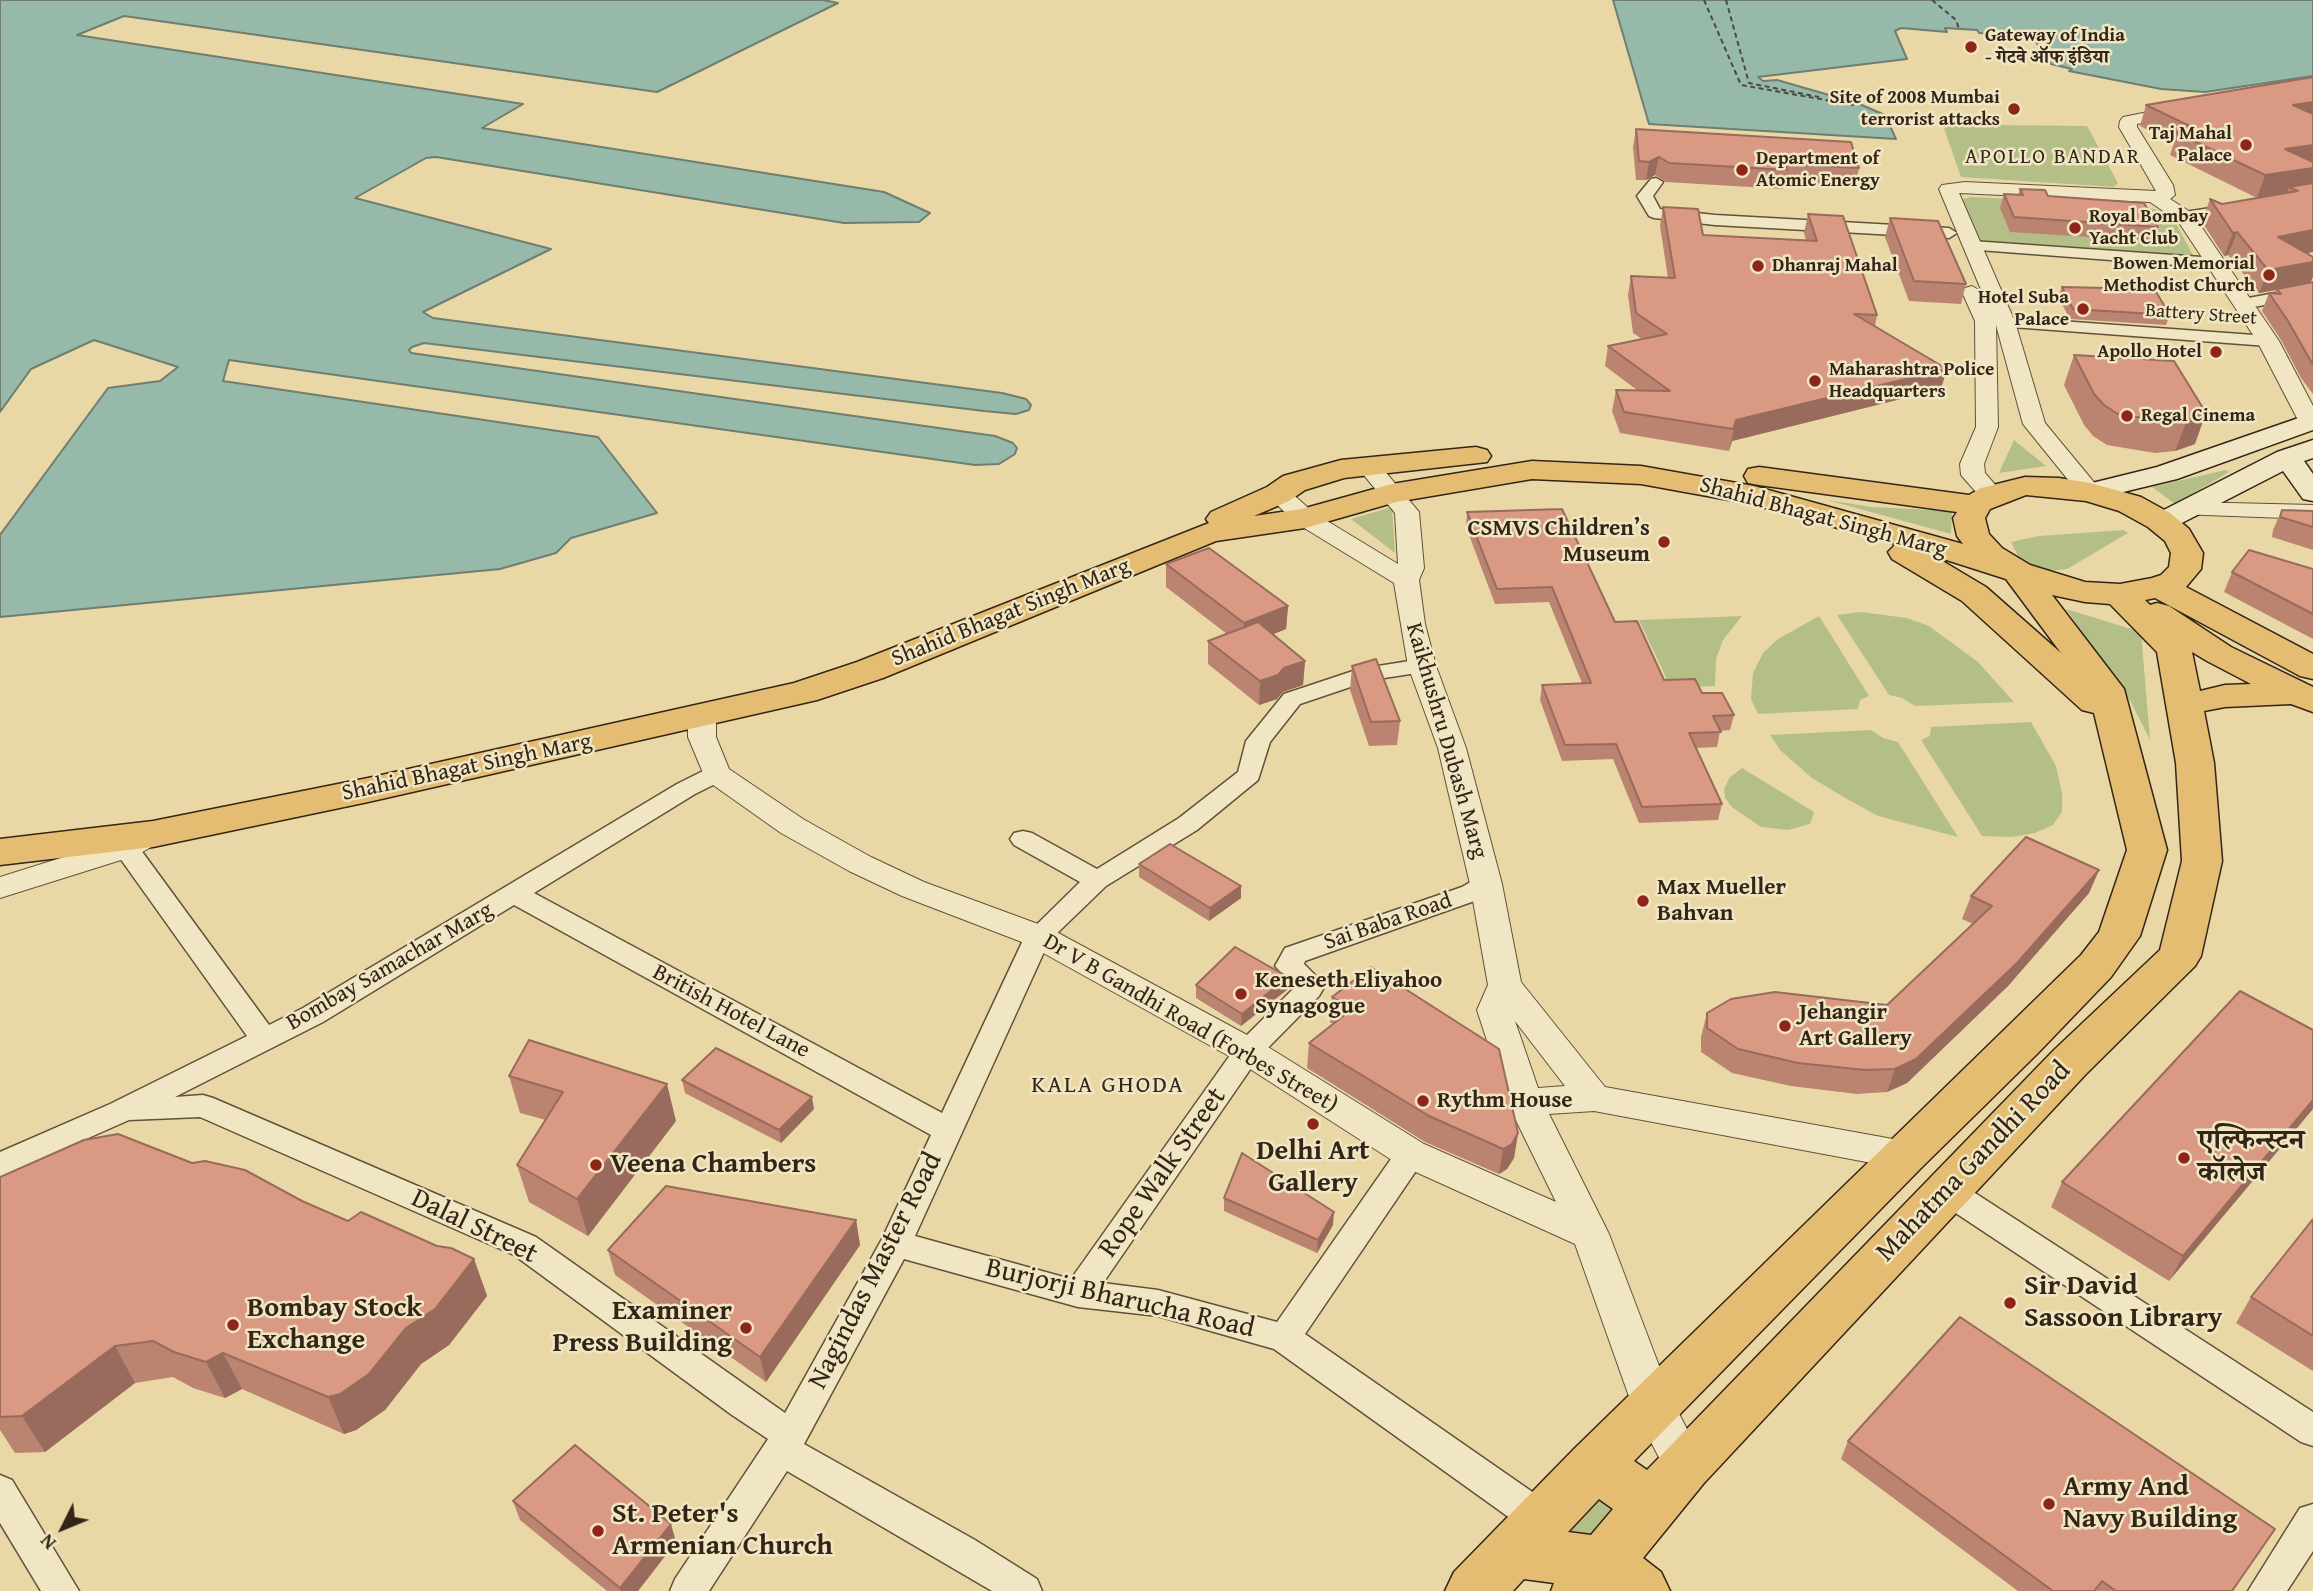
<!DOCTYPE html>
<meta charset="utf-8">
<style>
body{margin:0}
#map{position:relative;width:2313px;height:1591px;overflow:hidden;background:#e9d8a5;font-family:"Gentium Book Plus",serif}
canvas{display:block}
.north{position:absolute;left:28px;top:1493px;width:70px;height:70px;-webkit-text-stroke:5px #f1e6c4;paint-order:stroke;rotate:227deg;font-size:19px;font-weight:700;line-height:28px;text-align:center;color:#332517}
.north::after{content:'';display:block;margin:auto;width:24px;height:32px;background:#332517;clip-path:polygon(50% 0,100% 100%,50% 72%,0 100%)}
</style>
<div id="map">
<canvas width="2313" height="1591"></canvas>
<div class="north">N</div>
</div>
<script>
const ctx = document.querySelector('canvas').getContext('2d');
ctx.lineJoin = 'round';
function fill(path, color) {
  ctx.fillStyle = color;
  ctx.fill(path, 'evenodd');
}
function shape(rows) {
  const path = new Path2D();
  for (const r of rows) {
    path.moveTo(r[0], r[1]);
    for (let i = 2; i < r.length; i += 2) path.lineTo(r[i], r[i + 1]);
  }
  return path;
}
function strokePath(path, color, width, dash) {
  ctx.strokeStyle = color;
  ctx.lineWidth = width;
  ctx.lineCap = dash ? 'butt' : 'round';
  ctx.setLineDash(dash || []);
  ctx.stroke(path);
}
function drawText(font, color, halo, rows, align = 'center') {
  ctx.font = font + ' "Gentium Book Plus","Noto Serif Devanagari",serif';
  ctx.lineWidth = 5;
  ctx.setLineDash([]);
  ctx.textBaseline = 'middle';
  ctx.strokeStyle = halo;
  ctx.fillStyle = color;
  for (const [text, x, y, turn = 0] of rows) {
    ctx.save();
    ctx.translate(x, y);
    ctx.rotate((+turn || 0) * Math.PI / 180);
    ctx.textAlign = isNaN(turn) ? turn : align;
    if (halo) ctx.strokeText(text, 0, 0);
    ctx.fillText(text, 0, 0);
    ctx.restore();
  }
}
const green = shape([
 [1940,117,1996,125,2087,126,2118,183,2114,187,1961,177],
 [1971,197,2140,205,2171,214,2194,257,1978,243,1960,200],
 [2014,440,2046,466,1999,473],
 [2225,470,2229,472,2175,504,2152,487],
 [1827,500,1872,507,1952,511,1951,534],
 [1392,507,1395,553,1351,519],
 [2123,530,2128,533,2067,569,2047,571,2031,564,2019,558,2011,542,2039,536],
 [2066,609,2141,632,2150,740,2131,702],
 [1861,612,1907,618,1929,626,1978,662,2014,702,1915,706,1902,698,1889,695,1837,615],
 [1742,616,1723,640,1716,659,1715,686,1671,688,1639,620],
 [1819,616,1869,696,1860,700,1858,709,1758,714,1751,699,1753,673,1763,653,1778,639],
 [2031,722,2056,766,2062,793,2062,812,2053,825,2035,833,2012,837,1982,836,1921,740,1930,736,1931,727],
 [1871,730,1883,738,1898,742,1958,837,1878,816,1847,799,1812,778,1780,750,1770,735],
 [1742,768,1814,812,1810,824,1788,830,1761,827,1732,807,1725,798,1724,789,1730,777],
 [1594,1487,1621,1505,1605,1543,1541,1542]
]);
const water = shape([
 [0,0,823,0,838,3,657,92,124,16,77,35,523,104,482,128,884,192,930,213,919,222,844,223,436,157,426,158,355,198,551,249,423,312,433,318,1002,393,1026,399,1031,405,1029,410,1016,414,984,411,424,343,412,347,409,350,411,353,995,436,1013,443,1017,448,1015,454,999,464,975,465,229,360,223,381,598,437,657,513,571,538,556,553,500,569,0,617,0,535,108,388,160,381,178,367,94,340,31,369,0,412,0,0],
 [1613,0,2313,0,2313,76,2205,92,2161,89,2069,71,2072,69,2051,64,2032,36,2023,33,2010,35,1979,33,1977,30,1945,28,1947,32,1901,28,1895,31,1907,59,1758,77,1763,81,1777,80,1857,103,1885,115,1896,139,1649,124,1613,0]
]);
const ferry = shape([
 [1704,0,1741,85,1854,105],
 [1726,0,1749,83,1819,97],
 [1932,0,1956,20,1959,29]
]);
const minor = shape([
 [1656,178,1663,182,1653,196,1660,209,1715,215,1949,228,1957,233,1949,238,1715,225,1654,218,1649,216,1637,196,1651,179,1656,178],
 [2236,204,2244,209,2241,212,2185,222,2177,217,2185,212,2236,204],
 [1972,241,2216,258,2224,263,2216,268,1966,249,1964,246,1966,243,1972,241],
 [2313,286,2313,296,2243,309,2235,304,2243,299,2313,286],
 [2005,317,2268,336,2277,341,2268,346,1999,326,1996,322,2005,317],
 [1422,659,1430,661,1433,666,1430,671,1371,680,1300,704,1270,742,1258,780,1197,830,1106,886,1049,941,915,1236,1071,1279,1238,1044,1295,987,1275,966,1285,948,1462,887,1477,878,1486,875,1495,878,1499,884,1495,890,1480,899,1305,961,1304,964,1322,982,1323,989,1319,996,1258,1058,1103,1283,1158,1290,1277,1322,1400,1146,1411,1142,1422,1146,1426,1154,1422,1162,1305,1334,1554,1507,1559,1519,1554,1531,1541,1535,1528,1531,1274,1349,1158,1316,1078,1307,904,1259,804,1444,975,1540,1037,1579,1042,1591,992,1591,787,1471,709,1591,670,1591,675,1579,768,1439,732,1415,514,1255,200,1117,129,1120,0,1177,0,1152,110,1104,247,1036,117,854,113,848,117,842,126,840,135,842,269,1025,303,1008,677,784,707,769,716,766,725,769,728,774,725,779,695,794,534,893,942,1113,1025,936,1080,882,1014,845,1010,839,1014,833,1023,831,1032,833,1097,869,1179,818,1238,772,1246,741,1284,694,1359,669,1422,659],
 [514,905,931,1135,882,1239,785,1413,536,1237,213,1098,203,1095,175,1097,323,1022,514,905],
 [1947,1179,1958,1182,2313,1412,2313,1446,2301,1442,1936,1200,1932,1191,1936,1182,1947,1179],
 [0,1475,12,1480,79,1591,41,1591,0,1523,0,1475],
 [2313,1504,2313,1551,2287,1591,2248,1591,2300,1508,2313,1504]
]);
const tertiary = shape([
 [2183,105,2189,106,2191,110,2189,114,2137,124,2137,127,2173,185,2175,195,2170,199,2192,213,2279,341,2313,406,2313,428,2302,427,2299,422,2257,341,2178,221,2150,202,1959,193,2015,322,2045,423,2102,492,2098,497,2090,499,2082,497,2023,424,1996,325,1998,427,1984,464,1985,473,2004,495,2001,500,1992,502,1983,500,1961,475,1960,464,1976,427,1975,321,1962,292,1965,288,1972,286,1982,292,1939,189,1942,185,1965,182,2156,191,2119,127,2120,121,2123,117,2183,105],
 [1370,461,1378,463,1419,512,1424,568,1419,580,1425,624,1436,666,1466,748,1502,884,1521,982,1605,1087,1904,1141,1917,1145,1922,1155,1917,1165,1904,1169,1594,1111,1549,1114,1609,1234,1672,1400,1706,1466,1700,1479,1685,1485,1670,1479,1632,1405,1575,1244,1398,1164,1236,1060,1027,944,902,896,849,871,781,833,706,780,688,737,688,717,692,711,702,709,712,711,716,717,716,737,729,769,803,819,871,857,924,882,1049,928,1260,1042,1424,1144,1556,1202,1507,1102,1477,1010,1488,985,1470,884,1438,748,1408,666,1394,583,1296,523,1266,494,1269,489,1278,487,1287,489,1314,513,1398,564,1395,513,1358,468,1362,463,1370,461],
 [1515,1021,1565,1086,1538,1088,1515,1021],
 [2187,502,2313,505,2313,519,2178,514,2175,509,2178,504,2187,502],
 [149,825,160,828,164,835,160,842,137,855,0,898,0,877,115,841,149,825]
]);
const secondary = shape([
 [2313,413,2313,430,2177,479,2090,500,2080,498,2076,492,2080,486,2157,467,2313,413],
 [2313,440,2313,458,2304,461,2313,474,2313,501,2303,499,2283,471,2172,528,2162,531,2152,528,2148,522,2152,516,2277,452,2313,440]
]);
const primary = shape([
 [1476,447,1487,450,1491,456,1487,462,1344,478,1305,490,1289,501,1254,516,1302,509,1392,484,1532,461,1641,466,1754,486,1963,544,1957,536,1953,518,1957,512,1759,485,1748,483,1744,476,1748,469,1759,467,1969,495,1981,488,2025,477,2059,478,2090,483,2141,497,2170,513,2189,529,2203,553,2201,569,2186,587,2313,654,2313,679,2300,676,2155,598,2145,600,2150,605,2157,603,2169,606,2231,647,2313,687,2313,712,2291,704,2225,707,2204,711,2214,763,2222,861,2201,956,2195,966,2086,1074,1704,1483,1643,1558,1661,1572,1670,1591,1551,1591,1554,1583,1524,1579,1513,1591,1445,1591,1454,1572,1575,1448,2081,955,2099,932,2127,850,2094,713,2082,710,1962,601,1892,559,1888,552,1896,544,1751,504,1641,484,1532,479,1396,502,1305,528,1216,541,883,678,817,700,368,802,153,847,0,865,0,839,153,821,368,778,794,683,857,662,1209,523,1206,519,1211,512,1267,487,1283,476,1341,460,1476,447],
 [2026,495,2086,501,2119,511,2148,527,2165,541,2171,553,2169,567,2161,575,2152,578,2120,584,2085,582,2030,565,2002,548,1989,534,1985,518,1990,509,2026,495],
 [1934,556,2006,579,2061,653,1986,587,1934,556],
 [2052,595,2085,602,2110,604,2157,652,2176,763,2182,861,2160,950,2054,1050,1647,1470,1634,1461,1921,1168,2037,1054,2111,977,2140,936,2167,850,2124,689,2052,595],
 [2192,652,2207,661,2251,684,2225,685,2200,691,2192,652],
 [1599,1499,1613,1509,1591,1535,1568,1532,1599,1499]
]);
const wall = shape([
 [2313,77,2313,252,2307,253,2311,282,2313,282,2313,394,2301,378,2281,340,2262,311,2269,293,2275,294,2276,290,2259,293,2228,255,2224,256,2202,222,2210,199,2222,204,2257,198,2170,155,2174,143,2140,126,2146,105],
 [1636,129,1859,168,1855,187,1784,182,1783,189,1666,182,1655,175,1646,180,1636,180,1633,147],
 [2020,189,2048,196,2158,227,2153,241,2010,232,2000,208,2004,194,2018,195],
 [1663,207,1703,235,1806,240,1804,233,1808,214,1877,315,1875,326,1941,389,1732,441,1729,451,1620,433,1612,411,1616,390,1637,390,1605,366,1608,346,1642,339,1633,333,1628,295,1631,276,1668,278,1660,226],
 [1890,218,1966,284,1961,304,1909,301,1885,237],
 [2105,285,2170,315,2166,325,2070,319,2058,297,2062,287,2104,288],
 [2074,355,2174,361,2195,444,2175,451,2155,453,2107,445,2093,436,2084,425,2064,385],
 [2282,510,2313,511,2313,550,2272,537,2273,530],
 [1467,512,1615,622,1664,680,1702,693,1734,715,1730,730,1720,731,1717,747,1696,748,1722,804,1718,820,1639,823,1613,759,1562,761,1540,700,1542,685,1582,683,1549,602,1495,604,1466,527],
 [1166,564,1288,606,1286,629,1273,634,1305,661,1303,685,1283,692,1277,699,1259,705,1208,664,1208,641,1227,634,1166,587],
 [2313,569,2313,639,2224,592,2232,572],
 [1352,666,1400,721,1397,745,1369,746,1350,690],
 [1139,864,1241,886,1241,898,1209,921,1139,877],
 [2099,870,2089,893,2008,986,1907,1083,1887,1092,1857,1094,1791,1086,1732,1073,1701,1052,1701,1037,1707,1013,1887,1005,1973,924,1962,919,1971,896],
 [1371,967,1518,1133,1514,1158,1507,1169,1499,1174,1425,1142,1307,1068,1309,1043,1333,1024,1330,1022,1332,997],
 [1288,977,1288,989,1241,1026,1196,998,1196,985],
 [2313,1030,2169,1281,2051,1207,2062,1182],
 [509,1076,676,1121,588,1236,529,1202,517,1165,546,1120,520,1113],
 [682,1080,814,1109,781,1143,685,1093],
 [192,1163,302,1201,348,1221,437,1246,474,1259,487,1296,449,1345,421,1364,385,1410,356,1430,344,1434,242,1389,225,1398,193,1388,173,1377,135,1383,45,1452,15,1453,0,1430,0,1177],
 [1224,1198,1333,1225,1317,1253,1224,1211],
 [2313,1219,2313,1371,2236,1323,2251,1297],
 [856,1220,860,1245,766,1382,615,1275,608,1250],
 [1848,1441,2232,1591,2018,1591,1841,1459],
 [513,1501,676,1542,638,1591,607,1591,520,1520]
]);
const shadedWall = shape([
 [2313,102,2313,122,2293,105],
 [2313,145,2313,165,2285,149],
 [1659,157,1655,175,1646,180,1649,162],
 [2313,168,2313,187,2289,187,2287,193,2257,198,2265,175],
 [2313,230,2313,252,2270,260,2278,237],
 [2237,232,2228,255,2224,256,2233,233],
 [2313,262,2313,277,2310,284,2277,289,2276,290,2259,293,2268,270],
 [1947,369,1941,389,1732,441,1729,451,1736,420],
 [2206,413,2195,444,2175,451,2187,420],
 [1288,606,1286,629,1244,646,1244,623],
 [1305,661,1303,685,1283,692,1277,699,1259,705,1260,681,1284,668],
 [2099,870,2089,893,2008,986,1907,1083,1887,1092,1895,1069],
 [1241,886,1241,898,1209,921,1210,908],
 [1288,977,1288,989,1241,1026,1242,1014],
 [667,1084,676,1121,588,1236,577,1199],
 [812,1097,814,1109,781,1143,779,1130],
 [2313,1100,2313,1109,2169,1281,2183,1256],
 [1518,1133,1514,1158,1507,1169,1499,1174,1503,1149],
 [1334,1212,1333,1225,1317,1253,1318,1240],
 [856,1220,860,1245,766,1382,760,1357],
 [474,1259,487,1296,449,1345,421,1364,385,1410,356,1430,344,1434,328,1397],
 [115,1346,135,1383,45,1452,22,1416],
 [223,1353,242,1389,225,1398,206,1362],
 [671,1524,676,1542,638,1591,621,1591,620,1588]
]);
const building = shape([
 [2313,77,2313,102,2293,105,2313,114,2313,145,2285,149,2313,162,2313,168,2265,175,2177,133,2198,130,2146,105,2313,77],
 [1636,129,1851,142,1859,168,1785,164,1787,170,1669,163,1659,157,1649,162,1639,161,1636,129],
 [2313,183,2313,230,2278,237,2313,257,2313,262,2268,270,2237,232,2233,233,2210,199,2222,204,2298,191,2289,187,2313,183],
 [2020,189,2045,190,2048,196,2144,203,2158,227,2014,217,2004,194,2023,195,2020,189],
 [1663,207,1698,209,1703,235,1817,241,1808,214,1843,216,1877,315,1854,314,1947,369,1736,420,1733,429,1624,412,1616,390,1670,391,1608,346,1667,334,1636,313,1631,276,1675,278,1663,207],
 [1890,218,1938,221,1966,284,1914,281,1890,218],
 [2313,282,2313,365,2288,321,2269,293,2281,294,2277,289,2313,282],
 [2105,285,2153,287,2170,315,2073,309,2062,287,2106,288,2105,285],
 [2074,355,2174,361,2206,413,2187,420,2167,422,2118,414,2104,405,2094,394,2074,355],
 [1562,509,1615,622,1637,621,1664,680,1695,679,1702,693,1722,693,1734,715,1713,716,1721,732,1689,733,1722,804,1642,807,1616,744,1565,745,1542,685,1591,683,1552,587,1497,589,1467,512,1562,509],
 [2282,510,2313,511,2313,527,2280,517,2282,510],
 [1209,548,1288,606,1244,623,1166,564,1209,548],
 [2249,550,2313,569,2313,614,2232,572,2249,550],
 [1258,622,1305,661,1284,668,1278,675,1260,681,1208,641,1258,622],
 [1376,659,1400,721,1371,722,1352,666,1376,659],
 [2026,837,2099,870,2017,963,1916,1059,1895,1069,1865,1070,1798,1063,1738,1049,1707,1028,1707,1013,1731,999,1775,992,1887,1005,1992,906,1971,896,2026,837],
 [1170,844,1241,886,1210,908,1139,864,1170,844],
 [1235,947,1288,977,1242,1014,1196,985,1235,947],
 [1371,967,1499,1049,1518,1133,1512,1144,1503,1149,1429,1116,1309,1043,1352,1009,1332,997,1371,967],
 [2240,991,2313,1030,2313,1100,2183,1256,2062,1182,2240,991],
 [529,1040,667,1084,577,1199,517,1165,563,1092,509,1076,529,1040],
 [716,1048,812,1097,779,1130,682,1080,716,1048],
 [118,1134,192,1163,205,1161,245,1170,302,1201,348,1221,361,1212,437,1246,451,1248,474,1259,435,1309,406,1328,369,1374,340,1394,328,1397,223,1353,206,1362,174,1352,153,1341,115,1346,22,1416,0,1417,0,1177,84,1140,118,1134],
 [1242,1153,1334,1212,1318,1240,1224,1198,1242,1153],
 [666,1186,856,1220,760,1357,608,1250,666,1186],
 [2313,1219,2313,1336,2251,1297,2313,1219],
 [1960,1317,2275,1529,2232,1591,2116,1591,2102,1581,2094,1591,2053,1591,1848,1441,1960,1317],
 [575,1445,671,1524,620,1588,513,1501,575,1445]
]);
const markers = [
 [1971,47,7,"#8f2418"],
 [2014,109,7,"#8f2418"],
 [2246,145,7,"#8f2418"],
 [1742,170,7,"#8f2418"],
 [2075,228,7,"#8f2418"],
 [1758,266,7,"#8f2418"],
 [2269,275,7,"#8f2418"],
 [2083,309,7,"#8f2418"],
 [2216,352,7,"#8f2418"],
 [1815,381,7,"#8f2418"],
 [2127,416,7,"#8f2418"],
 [1664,542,7,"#8f2418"],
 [1643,901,7,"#8f2418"],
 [1241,994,7,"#8f2418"],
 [1785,1026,7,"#8f2418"],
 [1423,1101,7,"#8f2418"],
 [1313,1124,7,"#8f2418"],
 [2184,1158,7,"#8f2418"],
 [596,1165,7,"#8f2418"],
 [2010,1303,7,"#8f2418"],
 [233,1325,7,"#8f2418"],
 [746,1328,7,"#8f2418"],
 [2049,1504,7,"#8f2418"],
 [598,1531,7,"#8f2418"]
];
const farPoinames = [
 ["Gateway of India",1985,36],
 ["- गेटवे ऑफ इंडिया",1985,58],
 ["Site of 2008 Mumbai",2000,98,"right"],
 ["terrorist attacks",2000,120,"right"],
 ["Taj Mahal",2232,134,"right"],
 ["Palace",2232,156,"right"],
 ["Department of",1756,159],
 ["Atomic Energy",1756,181],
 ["Royal Bombay",2089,217],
 ["Yacht Club",2089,239],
 ["Bowen Memorial",2255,264,"right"],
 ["Methodist Church",2255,286,"right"],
 ["Dhanraj Mahal",1772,266],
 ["Hotel Suba",2069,298,"right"],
 ["Palace",2069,320,"right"],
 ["Apollo Hotel",2202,352,"right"],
 ["Maharashtra Police",1829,370],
 ["Headquarters",1829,392],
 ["Regal Cinema",2141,416]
];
const farStreetnames = [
 ["Battery Street",2201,315,4]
];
const farNeighbourhoodnames = [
 ["APOLLO BANDAR",2053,158]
];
const streetNames = [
 ["Shahid Bhagat Singh Marg",1823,518,15],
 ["Shahid Bhagat Singh Marg",1011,613,-22],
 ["Kaikhushru Dubash Marg",1446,741,74],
 ["Shahid Bhagat Singh Marg",467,768,-12],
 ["Sai Baba Road",1388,922,-19],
 ["Bombay Samachar Marg",390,967,-30],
 ["British Hotel Lane",731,1012,28],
 ["Dr V B Gandhi Road (Forbes Street)",1190,1024,30]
];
const poiNames = [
 ["CSMVS Children’s",1650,529,"right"],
 ["Museum",1650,555,"right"],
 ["Max Mueller",1657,888],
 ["Bahvan",1657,914],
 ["Keneseth Eliyahoo",1255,981],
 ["Synagogue",1255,1007],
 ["Jehangir",1799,1013],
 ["Art Gallery",1799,1039],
 ["Rythm House",1437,1101]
];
const neighbourhoodNames = [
 ["KALA GHODA",1108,1086]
];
const nearPoinames = [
 ["एल्फिन्स्टन",2198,1142],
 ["कॉलेज",2198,1174],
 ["Delhi Art",1313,1152,"center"],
 ["Gallery",1313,1184,"center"],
 ["Veena Chambers",610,1165],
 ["Sir David",2024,1287],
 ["Sassoon Library",2024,1319],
 ["Bombay Stock",247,1309],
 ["Exchange",247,1341],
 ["Examiner",732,1312,"right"],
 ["Press Building",732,1344,"right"],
 ["Army And",2063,1488],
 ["Navy Building",2063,1520],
 ["St. Peter's",612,1515],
 ["Armenian Church",612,1547]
];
const nearStreetnames = [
 ["Mahatma Gandhi Road",1974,1162,-46],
 ["Rope Walk Street",1163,1173,-55],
 ["Dalal Street",474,1227,26],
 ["Nagindas Master Road",876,1271,-63],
 ["Burjorji Bharucha Road",1120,1299,13]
];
fill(green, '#b4bf88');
fill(water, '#97b9a9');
strokePath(water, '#6f7e6f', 2);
strokePath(ferry, '#4c4a3c', 2, [5, 3.5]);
strokePath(minor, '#60523a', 3);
strokePath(tertiary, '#60523a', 2);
strokePath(secondary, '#332517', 3);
strokePath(primary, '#332517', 3);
fill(minor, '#f1e6c4');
fill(tertiary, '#f1e6c4');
fill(secondary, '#f1e6c4');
fill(primary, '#e4bc72');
fill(wall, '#bb8471');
fill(shadedWall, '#986b5c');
fill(building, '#d99983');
strokePath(building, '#986b5c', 2);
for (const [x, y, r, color] of markers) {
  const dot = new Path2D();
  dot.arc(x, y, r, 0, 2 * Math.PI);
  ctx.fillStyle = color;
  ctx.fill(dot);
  strokePath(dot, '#f1e6c4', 2.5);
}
drawText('bold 19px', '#332517', '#f1e6c4', farPoinames, 'left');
drawText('19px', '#332517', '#f1e6c4', farStreetnames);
ctx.letterSpacing = '2px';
drawText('21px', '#332517', '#f1e6c4', farNeighbourhoodnames);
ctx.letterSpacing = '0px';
drawText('23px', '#332517', '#f1e6c4', streetNames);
drawText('bold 23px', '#332517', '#f1e6c4', poiNames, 'left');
ctx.letterSpacing = '2px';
drawText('24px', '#332517', '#f1e6c4', neighbourhoodNames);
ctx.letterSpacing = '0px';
drawText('bold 28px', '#332517', '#f1e6c4', nearPoinames, 'left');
drawText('28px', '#332517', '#f1e6c4', nearStreetnames);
</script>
